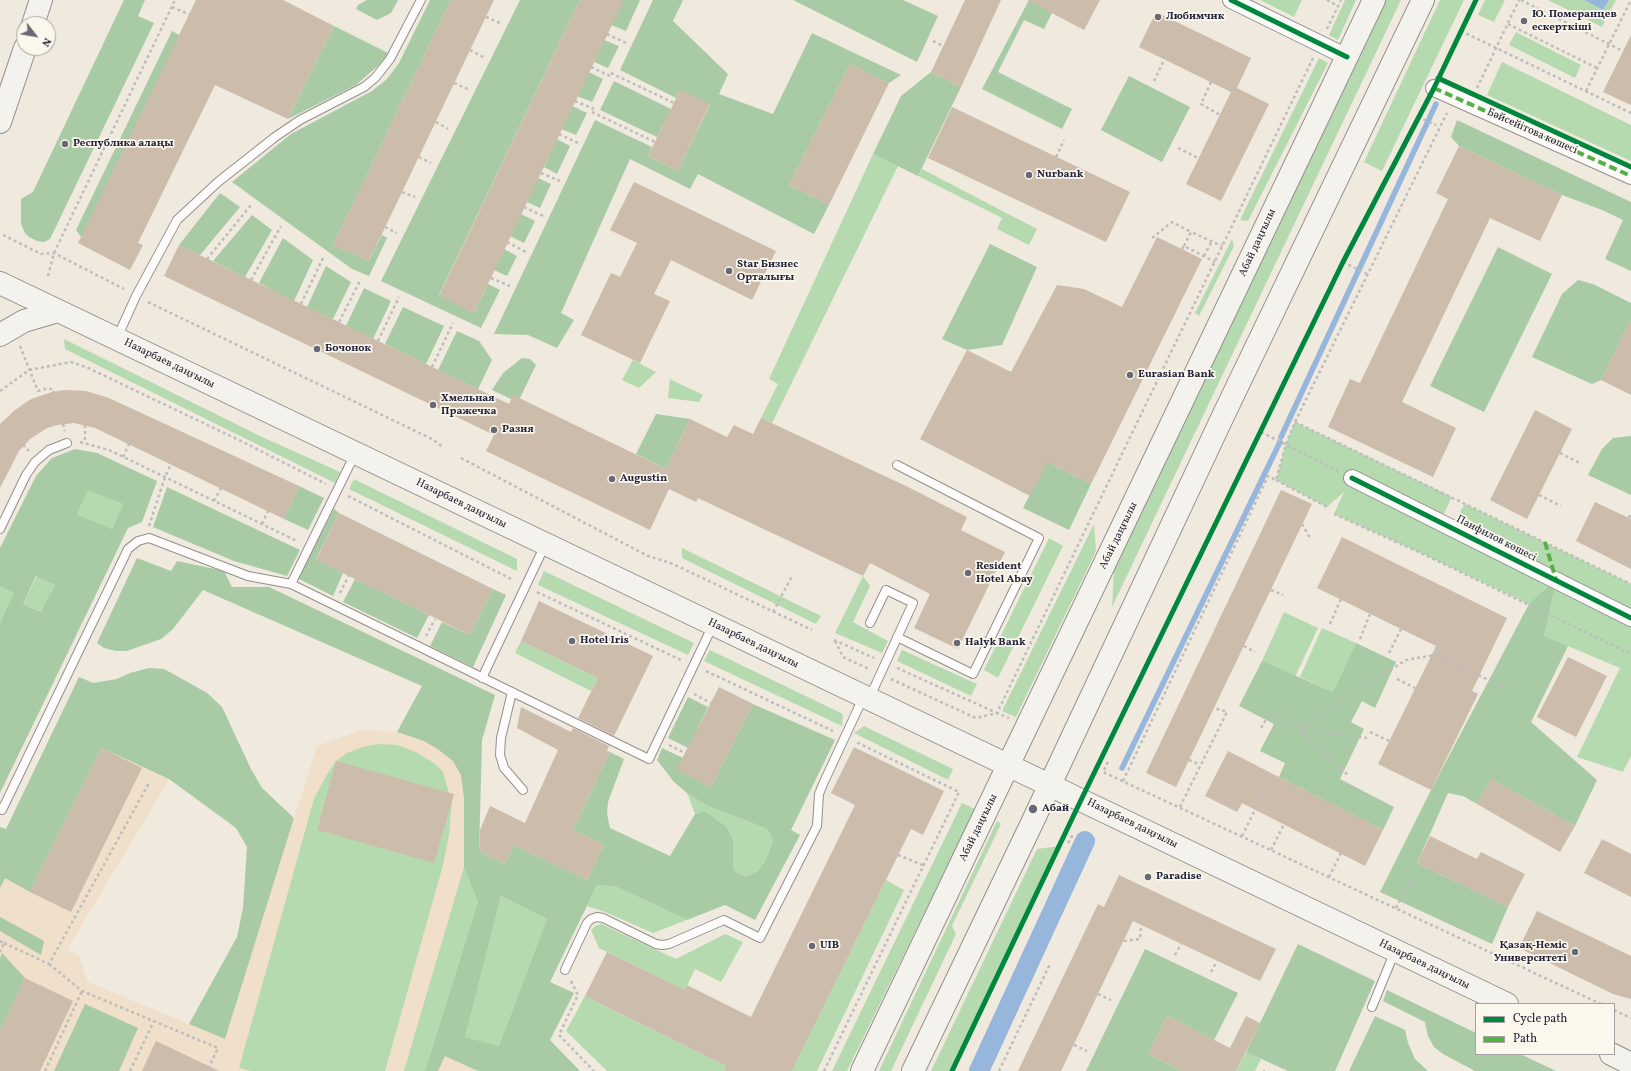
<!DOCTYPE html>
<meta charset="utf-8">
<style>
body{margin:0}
#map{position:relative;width:1631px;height:1071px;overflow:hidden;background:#f0e9de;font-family:Vollkorn,serif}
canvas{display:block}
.legend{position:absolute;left:1475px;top:1003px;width:140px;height:52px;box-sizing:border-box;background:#fbf7ec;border:1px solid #a4a2a5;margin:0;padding:5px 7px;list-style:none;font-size:12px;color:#22223b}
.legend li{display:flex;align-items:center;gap:8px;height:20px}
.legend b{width:20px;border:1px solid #a4a2a5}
.north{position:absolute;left:16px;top:16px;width:40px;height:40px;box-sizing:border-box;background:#fbf7ec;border:1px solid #a4a2a5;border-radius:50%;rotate:121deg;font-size:11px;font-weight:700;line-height:16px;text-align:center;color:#22223b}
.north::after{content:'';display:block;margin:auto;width:14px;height:18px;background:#6a6874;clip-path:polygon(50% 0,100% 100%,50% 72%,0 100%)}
</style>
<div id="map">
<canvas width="1631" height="1071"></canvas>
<ul class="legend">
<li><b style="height:5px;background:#00873e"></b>Cycle path</li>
<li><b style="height:5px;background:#55b146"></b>Path</li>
</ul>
<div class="north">N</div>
</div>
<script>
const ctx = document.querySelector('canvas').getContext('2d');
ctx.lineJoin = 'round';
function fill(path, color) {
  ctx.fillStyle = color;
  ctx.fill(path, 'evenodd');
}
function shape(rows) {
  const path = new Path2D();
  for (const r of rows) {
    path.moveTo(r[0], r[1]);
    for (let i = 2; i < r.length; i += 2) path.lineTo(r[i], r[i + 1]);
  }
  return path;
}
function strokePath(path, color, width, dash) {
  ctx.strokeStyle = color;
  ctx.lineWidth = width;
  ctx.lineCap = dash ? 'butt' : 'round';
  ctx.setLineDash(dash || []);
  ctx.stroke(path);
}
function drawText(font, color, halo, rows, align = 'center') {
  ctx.font = font + ' Vollkorn,serif';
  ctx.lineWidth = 3.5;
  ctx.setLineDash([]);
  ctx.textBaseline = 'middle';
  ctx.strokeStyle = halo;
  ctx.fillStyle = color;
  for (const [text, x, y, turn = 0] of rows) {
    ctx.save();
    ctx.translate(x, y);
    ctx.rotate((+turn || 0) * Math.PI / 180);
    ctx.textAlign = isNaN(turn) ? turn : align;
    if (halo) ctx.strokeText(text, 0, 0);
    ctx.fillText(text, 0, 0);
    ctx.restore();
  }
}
const built = shape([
 [362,730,397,732,482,740,479,851,505,864,514,845,597,885,507,1071,0,1071,0,843,102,748,169,779,67,950,79,956,88,982,225,1039,317,746]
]);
const green = shape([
 [1260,0,1302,0,1294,17],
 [1345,0,1356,0,1338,40,1329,35],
 [1386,0,1401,0,1112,607,1114,570],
 [1440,0,1464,0,1382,171,1364,162],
 [1485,0,1505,0,1494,22,1478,15],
 [1548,0,1584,0,1603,10,1609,0,1616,0,1602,27],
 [1516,32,1581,65,1575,78,1509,45],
 [1319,58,1328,63,1248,221,1240,220],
 [1502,62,1631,125,1631,161,1487,95],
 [873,154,898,166,772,423,761,418,778,384,769,379],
 [922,169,1037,229,1029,245,997,229,1002,218,918,176],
 [1232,239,1234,246,1199,316,1195,313],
 [64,339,260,436,340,472,335,483,65,349],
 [633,360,656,372,639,388,622,380],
 [670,379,703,395,699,402,668,398],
 [1295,422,1452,497,1440,522,1451,527,1465,504,1631,584,1631,756,1623,772,1577,757,1620,668,1544,636,1541,610,1423,554,1334,514,1344,492,1327,507,1276,480,1286,444],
 [354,479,517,559,517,571,349,489],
 [88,489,123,504,112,529,77,514],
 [1094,524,1096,551,1016,717,1002,711],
 [1049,538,1063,546,998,678,984,670],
 [682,548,821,616,816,624,682,558],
 [544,571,694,643,688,655,538,585],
 [37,576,55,585,42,612,23,604],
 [863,576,870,586,853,622,888,641,882,653,835,633],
 [0,586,15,593,0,623],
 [1284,612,1318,628,1295,677,1262,661],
 [1322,628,1356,643,1333,692,1300,677],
 [521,641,598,678,591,691,515,653],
 [710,650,843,714,842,726,704,661],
 [902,650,977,684,971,696,897,661],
 [864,726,953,769,948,780,854,733],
 [379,744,397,745,416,752,434,763,443,772,449,793,336,762,317,830,452,800,449,835,443,865,385,1071,251,1071,239,1068,314,799,326,776,336,761,347,753,363,747],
 [687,793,706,805,765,828,770,833,773,841,765,861,758,871,747,876,741,875,734,870,733,861,733,839,726,826,705,811,695,814],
 [962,803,975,809,847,1071,832,1071],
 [997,821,1001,824,952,926,956,934,891,1071,879,1071],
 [1059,846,952,1071,931,1071,1037,849],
 [464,867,478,902,425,1071,404,1071],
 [886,880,904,890,817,1071,792,1071],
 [597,885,617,887,687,920,653,933,605,912,587,906],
 [501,896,547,919,499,1046,465,1037],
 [601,924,676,959,725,934,743,942,721,982,695,969,685,990,599,948,591,930,595,926],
 [585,996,726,1066,724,1071,607,1071,566,1031],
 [1246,1052,1261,1059,1255,1071,1236,1071]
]);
const forest = shape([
 [124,0,145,0,138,16,154,23,50,239,44,242,37,241,29,237,25,233,21,224,21,199,33,192],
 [367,0,398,0,391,13,377,20,356,9,358,5],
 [430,0,451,0,333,245,369,261,382,235,387,238,369,276,352,269,232,182,291,134,372,91,387,79,399,63],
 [520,0,580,0,439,295,474,313,488,284,500,290,481,328,381,281],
 [621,0,640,0,626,31,611,25],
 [653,0,683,0,673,21,728,74,719,94,773,114,812,33,901,75,889,83,850,64,789,185,829,205,814,234,698,174,690,189,630,159,561,313,574,320,557,348,528,335,494,334,595,120,652,147,648,156,678,171,710,105,680,90,676,98,620,70],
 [793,0,903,0,938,16,917,62],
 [1029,0,1052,13,1044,29,1024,20,998,72,1072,109,1062,129,982,89],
 [334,26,388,53,381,63,356,85,288,119],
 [172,31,183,37,84,241,76,230],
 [604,40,619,46,608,68,594,62],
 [589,72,603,79,592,102,577,96],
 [931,72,961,87,918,176,873,154,901,96],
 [1129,76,1190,107,1162,162,1101,130],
 [614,81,671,109,657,137,600,110],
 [572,106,587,113,576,135,561,129],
 [1457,120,1631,202,1631,271,1605,259,1623,220,1602,210,1562,195,1459,146,1451,137],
 [557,139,570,146,557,174,544,167],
 [538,178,551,184,540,208,527,202],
 [220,193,240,207,200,255,179,245],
 [521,214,535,221,524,243,510,236],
 [252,215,272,230,245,277,213,261],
 [283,238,313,260,294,301,259,283],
 [990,244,1037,267,1002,345,967,350,942,339],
 [1498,247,1552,274,1484,412,1430,386],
 [504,249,517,256,507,276,494,270],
 [326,266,351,282,333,319,307,307],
 [1578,280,1593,284,1631,303,1631,334,1625,331,1601,380,1592,384,1532,357,1562,294],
 [364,288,391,301,373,339,346,326],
 [403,307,444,326,426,364,385,344],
 [457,331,479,341,492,360,478,389,438,370],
 [522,358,530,359,536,365,520,398,511,399,492,390,503,373],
 [656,414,690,419,666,469,636,454],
 [1631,436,1631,495,1588,475,1602,449,1613,438],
 [75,449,97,453,157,481,142,522,128,528,0,793,0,623,14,593,0,586,0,548,36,476,52,458],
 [88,490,123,504,112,529,77,514],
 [36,576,55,585,41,612,23,604],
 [1047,462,1091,484,1069,530,1023,508],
 [299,486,324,498,308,530,284,519],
 [167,487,300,550,287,576,234,561,153,527],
 [334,509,339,513,316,559,343,573,333,596,297,578],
 [137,558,171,571,177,561,224,571,232,587,269,587,495,695,482,740,479,851,505,864,514,845,587,880,604,845,573,830,610,752,624,759,608,802,607,814,610,828,670,856,695,814,705,811,726,826,733,839,733,861,734,870,741,875,747,876,758,871,765,861,773,841,770,833,765,828,706,805,687,793,674,782,657,760,662,748,683,758,677,770,711,787,753,704,835,740,791,830,800,835,755,920,725,905,687,920,617,887,597,885,550,982,574,993,550,1040,580,1071,478,1071,445,1056,438,1071,425,1071,478,902,464,867,464,798,461,775,453,761,439,750,424,741,397,732,422,686,203,590,173,629,161,639,127,651,116,651,104,648,97,643],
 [501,896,547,919,499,1046,465,1037],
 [355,579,429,615,417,638,343,602],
 [1556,580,1544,636,1568,646,1531,722,1597,780,1575,826,1491,779,1477,804,1463,796,1448,793,1417,863,1508,907,1492,944,1380,892,1431,790,1529,604],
 [493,589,506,595,473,667,430,646,442,622,470,635],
 [1356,643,1396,662,1375,708,1362,701,1351,722,1364,729,1340,779,1394,807,1383,830,1279,777,1285,763,1260,751,1274,724,1239,706,1262,661,1333,692],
 [149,668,164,669,177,676,207,693,222,707,251,769,262,788,294,818,225,1039,189,1024,237,937,243,908,247,847,236,828,169,779,102,748,30,892,5,878,0,888,0,827,6,829,79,677,93,683,117,679,130,673],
 [688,697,708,707,688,748,668,738],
 [0,917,44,941,41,955,0,931],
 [1298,944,1375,981,1335,1071,1288,1071,1246,1052],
 [1145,949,1238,993,1214,1040,1167,1016,1148,1054,1182,1071,1086,1071],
 [2,953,25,978,0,1031,0,959],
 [1387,990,1476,1033,1476,1054,1520,1054,1556,1071,1475,1071,1443,1054,1434,1047,1428,1036,1425,1022,1383,1001],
 [85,1004,138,1028,119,1071,54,1071],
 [1375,1016,1405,1030,1408,1043,1415,1059,1428,1071,1349,1071]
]);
const water = shape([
 [1584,0,1609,0,1603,10]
]);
const stream = shape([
 [1281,437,1436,104],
 [1122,768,1280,442]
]);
const canal = shape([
 [979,1071,1085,841]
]);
const building = shape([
 [196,0,283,0,334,26,288,119,215,85,138,243,143,245,130,270,78,243],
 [451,0,494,0,369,261,333,245],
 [580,0,624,0,474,313,439,296],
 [965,0,1001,0,961,87,931,72],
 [1027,0,1100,0,1084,30],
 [1156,12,1251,58,1237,88,1269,104,1221,201,1186,184,1231,92,1139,47],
 [1631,35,1631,105,1603,92],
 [850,64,889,83,829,205,789,185],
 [680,90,710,104,678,171,648,156],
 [952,107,1130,192,1106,242,928,158],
 [1459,146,1562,195,1540,241,1490,218,1402,402,1456,428,1433,477,1328,427,1350,379,1360,383,1448,199,1436,193],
 [634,182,776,251,752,300,671,260,654,294,670,301,640,363,581,335,611,273,620,277,637,243,610,230],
 [1157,237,1202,259,1091,484,1047,462,1030,496,920,439,967,350,1011,372,1057,285,1084,289,1122,307],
 [179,245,509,404,513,395,666,469,690,419,727,437,734,425,753,434,761,418,908,487,967,517,961,530,1005,552,958,649,914,628,930,594,870,563,863,576,698,498,696,502,669,489,650,530,486,451,494,435,164,276],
 [1631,319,1631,395,1601,380],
 [64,390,86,391,109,398,299,486,284,519,95,428,74,423,57,425,47,428,30,439,19,451,0,488,0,424,15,410,31,399,52,392],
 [1535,410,1572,429,1527,519,1490,500],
 [1281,490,1312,504,1176,787,1146,773],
 [1595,502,1631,519,1631,569,1576,541],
 [339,513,493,589,470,635,316,560],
 [1342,537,1507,618,1472,691,1478,694,1431,790,1378,764,1436,646,1317,588],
 [539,601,653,656,614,736,578,718,598,678,521,641],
 [1568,657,1607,676,1576,737,1537,717],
 [719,687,753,704,711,787,676,770],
 [521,707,571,732,573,728,609,746,607,751,610,752,573,830,604,845,587,880,514,845,505,864,479,851,480,830,490,806,525,823,558,750,517,728],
 [854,747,944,791,923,835,911,829,792,1071,724,1071,726,1066,585,996,607,952,685,990,687,985,751,1017,855,805,831,793],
 [102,748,142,768,71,912,30,892],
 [1228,751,1383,830,1365,866,1242,803,1237,812,1205,796],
 [336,761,454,794,434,863,317,830],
 [1491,779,1575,826,1560,852,1477,804],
 [1430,836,1477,859,1481,852,1525,874,1508,907,1417,863],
 [1602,839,1631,854,1631,897,1584,873],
 [1119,875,1276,949,1260,981,1133,921,1061,1071,1018,1071,1098,904,1104,907],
 [1537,911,1631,956,1631,999,1613,994,1519,948],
 [25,978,73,1001,40,1071,0,1071,0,1031],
 [1167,1016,1230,1048,1246,1016,1260,1023,1236,1071,1182,1071,1148,1054],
 [156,1041,219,1071,142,1071]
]);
const path = shape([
 [1327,0,1338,6],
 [1521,0,1623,51],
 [172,7,193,16],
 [486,17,500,23],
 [1508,24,1597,68],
 [1327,29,1341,0],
 [1461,31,1631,113],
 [607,34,626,43],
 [933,41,943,46],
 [470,50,483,57],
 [591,67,610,76],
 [611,73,674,103],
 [1154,81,1164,60],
 [1211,82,1201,104,1220,115],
 [454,83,468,89],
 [1477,88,1519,0],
 [1586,91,1631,0],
 [575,101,594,109],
 [592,112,655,142],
 [1418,117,1436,125],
 [436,122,448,129],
 [559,134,578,143],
 [1178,148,1198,158],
 [419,157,431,163],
 [1056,157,1064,140],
 [541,173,560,181],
 [402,192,415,197],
 [524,207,543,216],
 [385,227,397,233],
 [3,235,41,254,54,253,124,289],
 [1152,238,1172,222,1191,232],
 [507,242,526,252],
 [1184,246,1191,232,1222,246],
 [1182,249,1184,246,1215,262],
 [1204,256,1212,241],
 [207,259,251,205],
 [1343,262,1367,274],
 [48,276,54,253,175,0],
 [491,278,510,286],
 [251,280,281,226],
 [148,302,432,439,443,447],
 [301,304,324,256],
 [339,322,361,279],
 [378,341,399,297],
 [20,346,38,391,44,389,53,389,54,392],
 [432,367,453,323],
 [0,391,29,370,71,362,86,367,241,441,326,484],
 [1295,422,1631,584],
 [63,424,65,431],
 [85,425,85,443],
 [1261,432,1338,471],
 [80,442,109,450,297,541],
 [23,445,29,451],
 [1560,453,1582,464],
 [123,457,129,444],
 [461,458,648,556,673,564,812,630],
 [1276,480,1327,507],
 [1539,495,1561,506],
 [348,496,513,580],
 [214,501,221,488],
 [1334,514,1423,554,1631,654],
 [1629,518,1631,513],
 [262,524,268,511],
 [1302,524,1310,538],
 [149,526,165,477,171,464],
 [1271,590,1283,595],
 [537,592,681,660],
 [340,593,349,575],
 [773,612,792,576],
 [1330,624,1341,599],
 [426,636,435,619],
 [1360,639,1370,614],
 [834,640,874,658],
 [835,641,843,657,869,669],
 [1244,646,1255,652],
 [1389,653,1401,629],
 [1435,655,1437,646],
 [897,668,997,713,1313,58],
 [706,671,833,731],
 [891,679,976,718,997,713,1009,718],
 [1397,679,1415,688],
 [694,694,711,703],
 [1261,728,1270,713,1299,728,1349,776],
 [1299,728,1406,660,1435,655,1504,687],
 [1299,728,1367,738],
 [1370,732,1389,741],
 [669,745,685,753],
 [1189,760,1200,765],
 [1108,762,1103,772,1601,1004],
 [1123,781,1268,476,1276,480,1286,444,1295,422,1447,113],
 [1180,807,1227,712,1214,708],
 [1242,836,1263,794],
 [1068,843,1074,833],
 [1271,850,1284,824],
 [898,855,923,865],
 [1329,877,1341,853],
 [1396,908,1412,879],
 [0,941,4,943,0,952],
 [1124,941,1140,939,1141,925],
 [4,943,49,964,149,783],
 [1175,955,1181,944],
 [49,964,82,991,218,1048,207,1071],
 [1211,972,1217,961],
 [571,981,578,995,559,1035,594,1071],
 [1098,994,1111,1000],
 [1614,1010,1631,1018],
 [1074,1045,1087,1051],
 [45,1071,82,991],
 [130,1071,154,1021],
 [824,1071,959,792,856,742],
 [999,1071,1050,964],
 [1263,1071,1265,1071]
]);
const lane = shape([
 [117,338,136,296,177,220,218,182,275,137,300,120,364,87,375,78,390,59,421,0],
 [0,529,26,475,35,462,49,450,67,443],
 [291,584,649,759,713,625],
 [897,637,973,674,1039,538,897,465],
 [482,678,545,545],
 [512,692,501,738,500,755,504,768,523,790],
 [869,699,913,603,886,590,870,623],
 [0,809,2,810,128,549,138,541,149,538,248,576,291,584,355,454],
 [565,970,587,923,591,919,597,917,603,918,656,944,662,945,669,944,724,920,760,938,817,826,819,794,823,784,863,698],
 [1372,1007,1395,951]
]);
const street = shape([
 [1231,0,1347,57],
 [1434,88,1631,176],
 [1352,478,1631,618]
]);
const secondary = shape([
 [33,24,41,0],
 [0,122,25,48],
 [0,283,1507,1004],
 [0,335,24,321,58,311],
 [1611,1054,1631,1064],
 [862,1071,1374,0],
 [913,1071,1031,825,1224,414,1423,0]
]);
const quiet = shape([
 [1434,88,1631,176],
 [1545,542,1556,580]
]);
const cycleway = shape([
 [1231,0,1347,57],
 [1438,78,1631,167],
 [1352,478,1631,618],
 [952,1071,1081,800,1343,262,1434,88,1476,0]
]);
const markers = [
 [1158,17,4,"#6a6874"],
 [1524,21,4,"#6a6874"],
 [65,144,4,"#6a6874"],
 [1029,175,4,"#6a6874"],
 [729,271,4,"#6a6874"],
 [317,349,4,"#6a6874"],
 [1130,375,4,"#6a6874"],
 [433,405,4,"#6a6874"],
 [494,430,4,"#6a6874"],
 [612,479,4,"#6a6874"],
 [968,573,4,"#6a6874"],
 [572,641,4,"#6a6874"],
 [957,643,4,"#6a6874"],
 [1033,809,5,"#6a6874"],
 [1148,877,4,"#6a6874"],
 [812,946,4,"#6a6874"],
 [1575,952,4,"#6a6874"]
];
const poiNames = [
 ["Ю. Померанцев",1532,15],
 ["ескерткіші",1532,28],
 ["Любимчик",1166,17],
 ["Республика алаңы",73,144],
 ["Nurbank",1037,175],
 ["Star Бизнес",737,265],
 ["Орталығы",737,278],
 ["Бочонок",325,349],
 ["Eurasian Bank",1138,375],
 ["Хмельная",441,399],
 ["Пражечка",441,412],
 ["Разия",502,430],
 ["Augustin",620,479],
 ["Resident",976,567],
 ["Hotel Abay",976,580],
 ["Hotel Iris",580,641],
 ["Halyk Bank",965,643],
 ["Абай",1042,809],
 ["Paradise",1156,877],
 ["UIB",820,946],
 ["Қазақ-Неміс",1567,946,"right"],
 ["Университеті",1567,959,"right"]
];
const streetNames = [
 ["Бәйсейітова көшесі",1532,132,24],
 ["Абай даңғылы",1258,243,-65],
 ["Назарбаев даңғылы",169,364,26],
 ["Назарбаев даңғылы",461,504,26],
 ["Абай даңғылы",1119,536,-64],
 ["Панфилов көшесі",1496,539,27],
 ["Назарбаев даңғылы",753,644,26],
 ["Назарбаев даңғылы",1132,824,26],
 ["Абай даңғылы",979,828,-64],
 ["Назарбаев даңғылы",1424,965,26]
];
fill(built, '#efdfcb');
fill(green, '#b6daaf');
fill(forest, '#a8caa4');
fill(water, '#97b6db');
strokePath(stream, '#97b6db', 5.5);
strokePath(canal, '#97b6db', 20);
fill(building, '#cbbcab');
strokePath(lane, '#938f8e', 10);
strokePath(street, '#938f8e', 18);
strokePath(secondary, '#938f8e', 24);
strokePath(path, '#bebdbe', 2.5, [3, 3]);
strokePath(lane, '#fdfcfa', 8);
strokePath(street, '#fdfcfa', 16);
strokePath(secondary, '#f4f2ec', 22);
strokePath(quiet, '#55b146', 4, [8, 4]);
strokePath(cycleway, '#00873e', 5);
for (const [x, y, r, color] of markers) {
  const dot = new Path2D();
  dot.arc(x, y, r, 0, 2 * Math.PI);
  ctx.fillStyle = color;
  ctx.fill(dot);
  strokePath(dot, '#fbf7ec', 1.5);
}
drawText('bold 11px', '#22223b', '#fbf7ec', poiNames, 'left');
drawText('11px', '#22223b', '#fbf7ec', streetNames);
</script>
